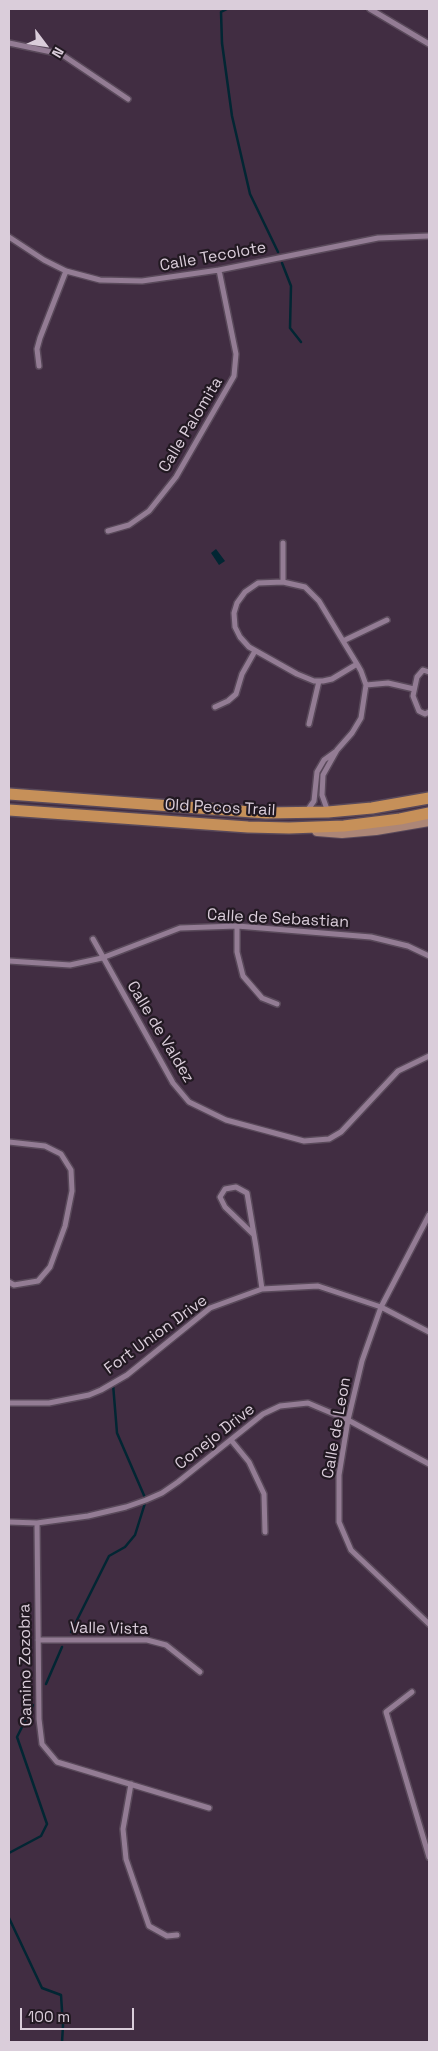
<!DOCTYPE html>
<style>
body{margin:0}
#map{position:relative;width:438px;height:2051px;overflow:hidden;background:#412d42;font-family:"Space Grotesk",sans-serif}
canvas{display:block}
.frame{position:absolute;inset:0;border:10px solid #dacdda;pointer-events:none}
.north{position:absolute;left:20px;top:20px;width:50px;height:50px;-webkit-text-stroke:4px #221922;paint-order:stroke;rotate:121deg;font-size:14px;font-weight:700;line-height:20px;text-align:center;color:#dacdda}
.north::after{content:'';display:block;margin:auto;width:18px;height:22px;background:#dacdda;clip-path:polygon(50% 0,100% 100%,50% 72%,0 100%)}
.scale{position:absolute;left:20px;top:2008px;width:114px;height:22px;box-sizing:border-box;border:2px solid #dacdda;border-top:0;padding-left:6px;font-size:15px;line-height:18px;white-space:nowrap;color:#dacdda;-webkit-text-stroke:4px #221922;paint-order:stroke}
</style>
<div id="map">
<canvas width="438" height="2051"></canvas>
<div class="frame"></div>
<div class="north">N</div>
<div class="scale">100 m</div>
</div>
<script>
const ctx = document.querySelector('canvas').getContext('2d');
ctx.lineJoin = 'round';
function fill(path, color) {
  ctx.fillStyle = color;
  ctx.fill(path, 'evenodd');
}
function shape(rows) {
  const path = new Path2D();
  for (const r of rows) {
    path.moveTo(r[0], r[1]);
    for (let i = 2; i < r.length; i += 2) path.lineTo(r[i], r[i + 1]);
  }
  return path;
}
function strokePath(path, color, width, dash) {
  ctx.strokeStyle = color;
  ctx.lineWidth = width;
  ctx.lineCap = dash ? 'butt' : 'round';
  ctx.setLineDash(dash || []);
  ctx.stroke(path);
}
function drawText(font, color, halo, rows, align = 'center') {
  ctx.font = font + ' "Space Grotesk",sans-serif';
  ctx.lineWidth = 4.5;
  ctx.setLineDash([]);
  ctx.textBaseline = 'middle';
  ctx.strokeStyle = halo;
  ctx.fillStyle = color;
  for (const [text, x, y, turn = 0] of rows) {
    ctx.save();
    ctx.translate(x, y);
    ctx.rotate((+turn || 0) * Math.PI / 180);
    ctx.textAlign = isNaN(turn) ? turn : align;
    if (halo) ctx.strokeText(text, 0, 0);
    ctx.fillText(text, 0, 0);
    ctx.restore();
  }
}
const water = shape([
 [216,549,225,561,219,565,211,553]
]);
const stream = shape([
 [227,9,221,12,222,43,232,116,250,194,278,252],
 [282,263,291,286,290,328,301,342],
 [71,1632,109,1556,125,1547,135,1535,146,1500,117,1433,113,1384],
 [46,1684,62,1647],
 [9,1853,41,1836,47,1824,17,1737,33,1705],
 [9,1918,42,1988,61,1995,63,2026,62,2042]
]);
const minor = shape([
 [370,9,429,44],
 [9,43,61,54,128,99],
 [9,237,44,260,66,271,100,280,142,281,219,270,378,238,429,236],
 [39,366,37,349,40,338,66,271],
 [108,531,129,525,149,511,176,477,234,376,236,354,219,270],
 [283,543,283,582],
 [343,641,387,620],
 [429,672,423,670,417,677,413,696,419,711,425,714,429,712],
 [366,685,388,683,414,689],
 [215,707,228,701,236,694,242,674,255,651],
 [309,724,319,681],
 [307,811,314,801,317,772,324,760,335,752],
 [328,812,322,795,323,775,337,750,352,733,361,718,366,685,361,671,357,664,343,641,319,601,305,587,283,582,258,583,245,592,237,603,234,613,235,627,240,637,249,647,297,674,314,681,323,681,332,679,357,664],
 [237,926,237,952,243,976,262,998,277,1004],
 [93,939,173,1083,189,1102,226,1120,304,1141,329,1139,341,1132,398,1071,429,1056],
 [9,961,70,965,102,958,180,928,237,926,371,937,408,946,429,956],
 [9,1142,45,1146,61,1154,71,1170,72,1191,65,1226,50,1267,38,1281,14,1285,9,1282],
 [429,1215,381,1307,362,1361,348,1420,339,1475,339,1522,351,1550,429,1624],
 [254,1235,225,1207,220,1197,225,1189,236,1187,247,1193,256,1247,262,1289],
 [9,1403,49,1403,89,1395,101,1390,127,1375,210,1308,262,1289,318,1286,381,1307,429,1332],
 [231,1440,249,1462,264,1494,265,1532],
 [9,1522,37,1523,88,1516,126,1507,146,1500,162,1493,178,1482,263,1414,280,1406,308,1403,348,1420,429,1464],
 [37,1523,39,1719,42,1744,57,1762,209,1808],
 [38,1640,147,1640,166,1645,200,1672],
 [412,1692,386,1712,429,1857],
 [131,1784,123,1829,126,1859,149,1926,167,1936,177,1935]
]);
const secondary = shape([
 [317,831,342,833,376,830,429,821]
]);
const primary = shape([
 [9,794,266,813,328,812,372,808,429,798],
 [9,810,248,827,289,828,344,826,400,819,429,813]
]);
const streetNames = [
 ["Calle Tecolote",213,257,-10],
 ["Calle Palomita",191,425,-59],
 ["Old Pecos Trail",220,808,3],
 ["Calle de Sebastian",278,919,3],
 ["Calle de Valdez",160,1032,59],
 ["Fort Union Drive",156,1335,-36],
 ["Calle de Leon",337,1428,-80],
 ["Conejo Drive",215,1437,-38],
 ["Valle Vista",109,1629,1],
 ["Camino Zozobra",26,1665,-91]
];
fill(water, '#022633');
strokePath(stream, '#022633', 2.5);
strokePath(minor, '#59495a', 8);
strokePath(secondary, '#59495a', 12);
strokePath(primary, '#59495a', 14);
strokePath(minor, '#937c94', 5);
strokePath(secondary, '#ac8677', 10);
strokePath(primary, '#c69059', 11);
drawText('16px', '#dacdda', '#221922', streetNames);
</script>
